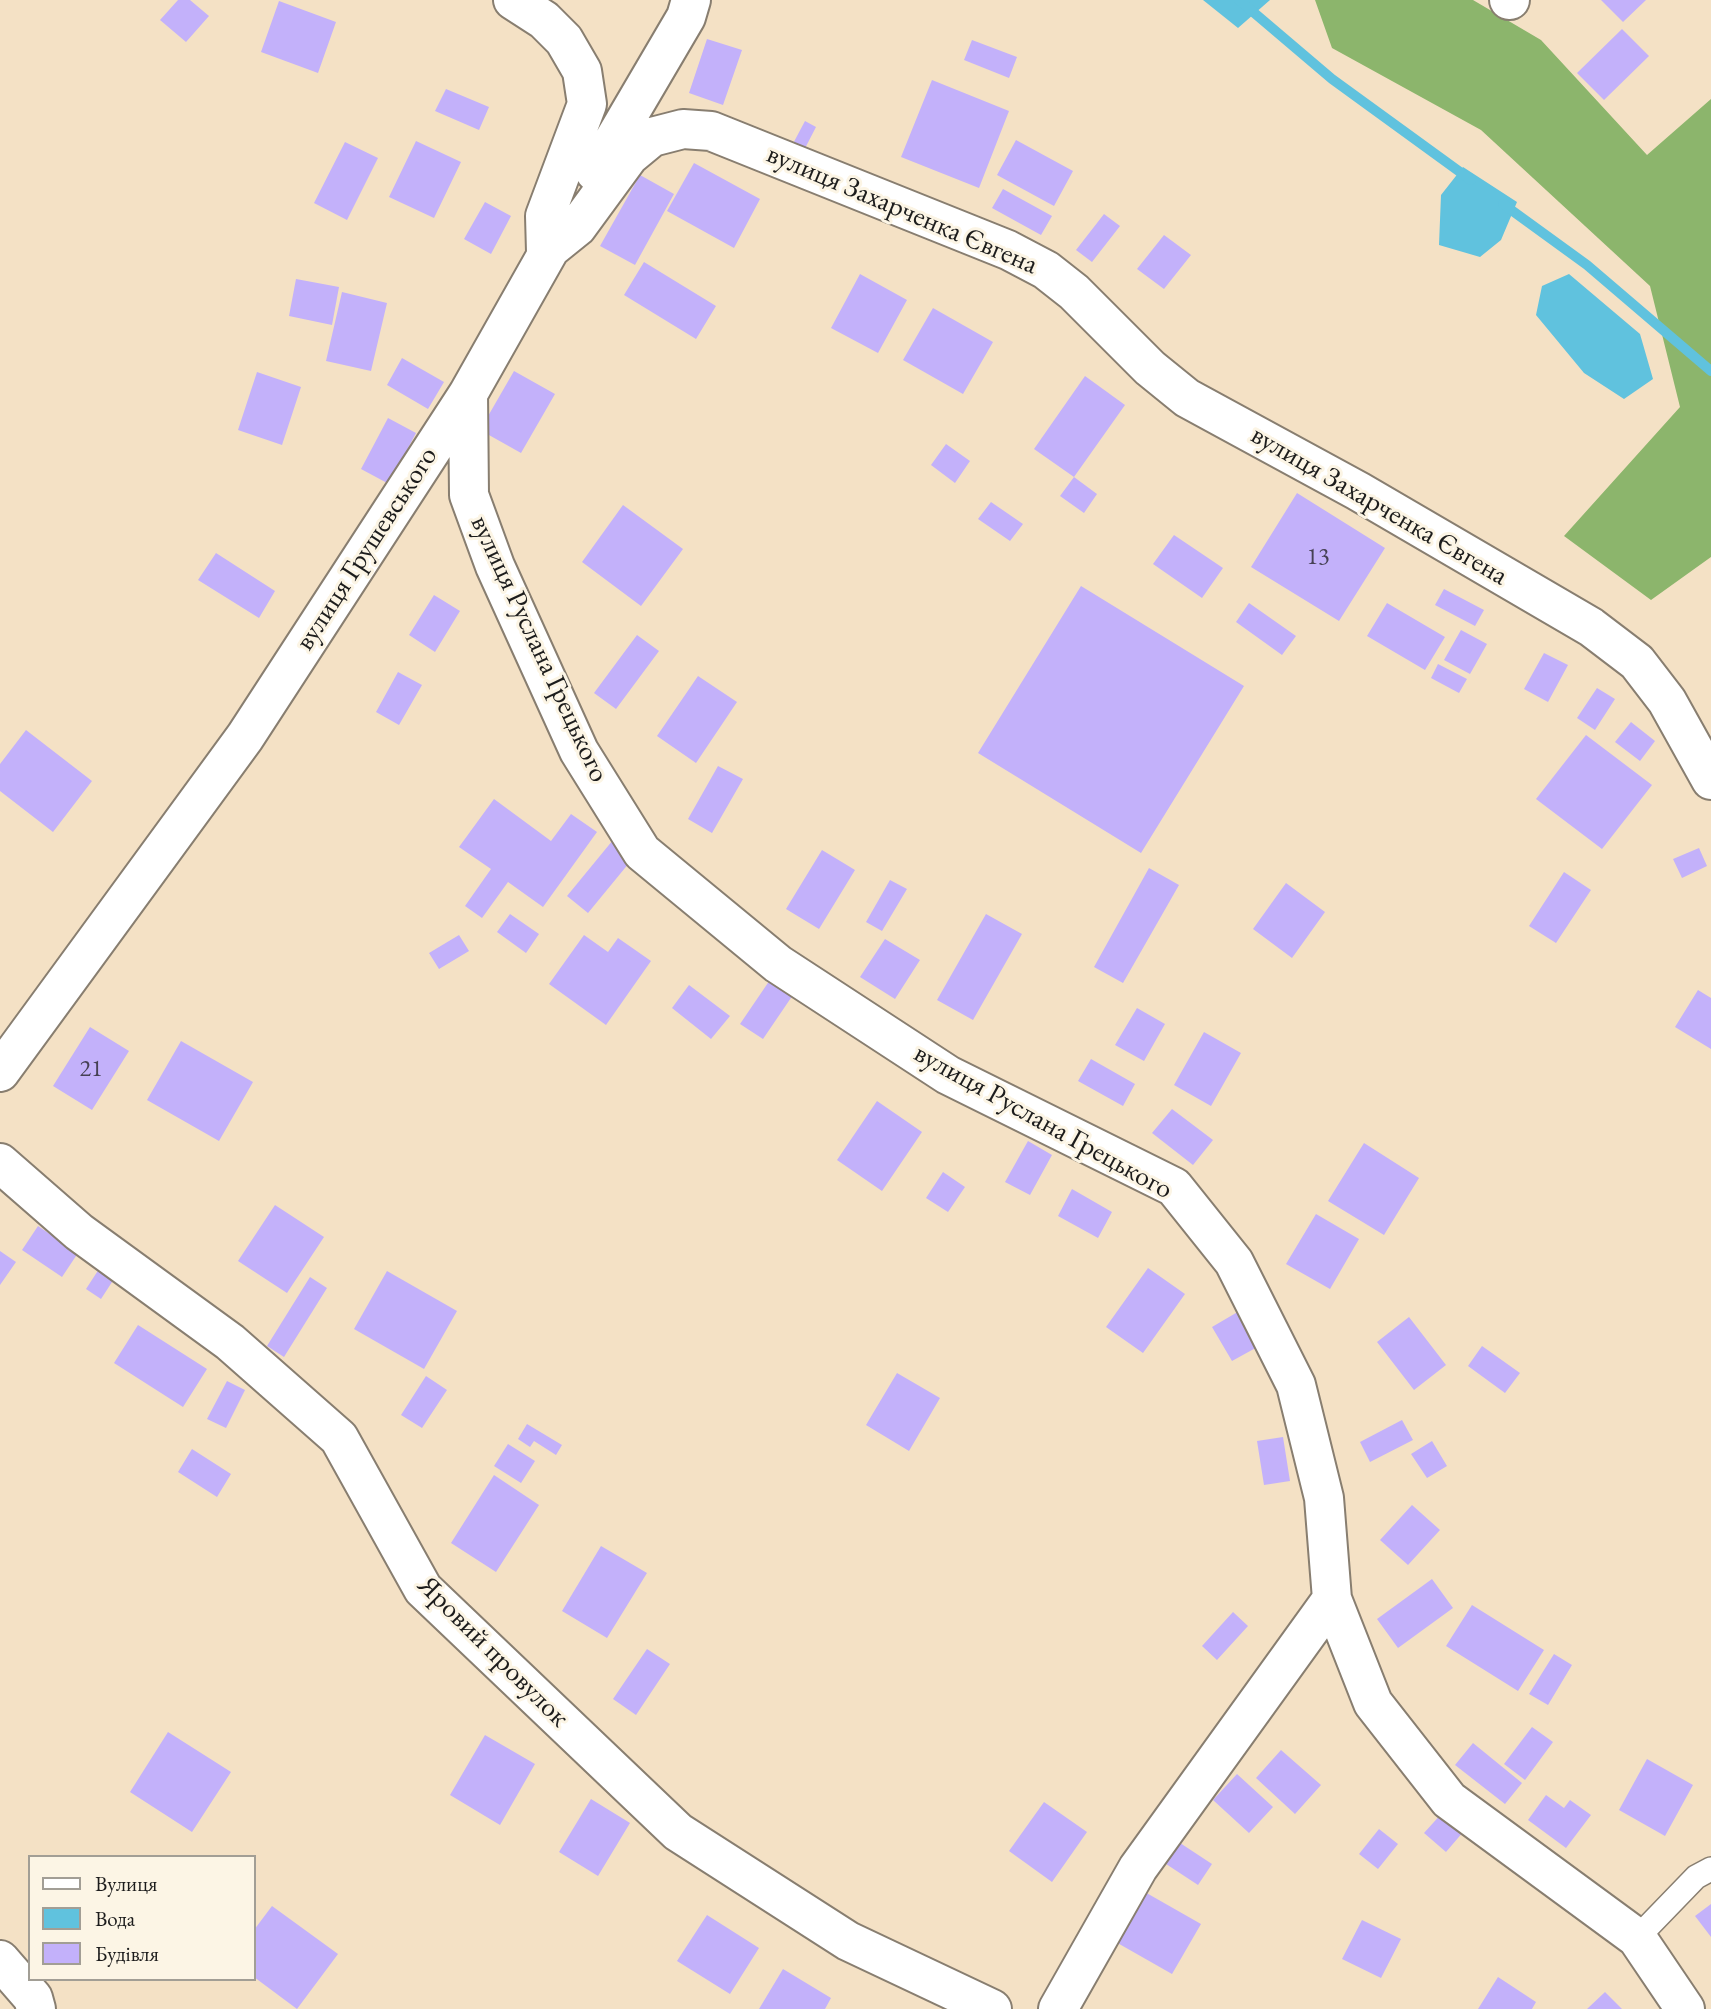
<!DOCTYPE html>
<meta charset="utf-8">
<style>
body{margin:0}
#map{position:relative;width:1711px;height:2009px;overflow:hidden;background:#f4e1c5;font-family:"EB Garamond",serif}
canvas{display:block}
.legend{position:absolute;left:28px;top:1855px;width:228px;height:126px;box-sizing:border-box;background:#fcf5e5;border:2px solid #a29e95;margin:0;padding:9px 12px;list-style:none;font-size:21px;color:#1c1c1c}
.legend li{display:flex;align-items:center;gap:14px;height:35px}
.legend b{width:35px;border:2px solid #a29e95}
</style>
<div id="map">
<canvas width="1711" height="2009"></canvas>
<ul class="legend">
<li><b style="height:9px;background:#fff"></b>Вулиця</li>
<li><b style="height:19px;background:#60c2de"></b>Вода</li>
<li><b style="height:19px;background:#c3b1fa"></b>Будівля</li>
</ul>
</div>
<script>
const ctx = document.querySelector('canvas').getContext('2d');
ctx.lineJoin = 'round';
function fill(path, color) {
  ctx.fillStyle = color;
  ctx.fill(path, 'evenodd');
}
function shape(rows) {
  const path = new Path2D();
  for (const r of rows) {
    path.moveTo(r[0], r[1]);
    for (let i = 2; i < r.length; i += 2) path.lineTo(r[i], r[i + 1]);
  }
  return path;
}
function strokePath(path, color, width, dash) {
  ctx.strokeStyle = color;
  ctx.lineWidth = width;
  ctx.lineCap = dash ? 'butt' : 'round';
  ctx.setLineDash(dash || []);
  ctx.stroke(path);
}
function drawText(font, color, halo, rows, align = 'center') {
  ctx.font = font + ' "EB Garamond",serif';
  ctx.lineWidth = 6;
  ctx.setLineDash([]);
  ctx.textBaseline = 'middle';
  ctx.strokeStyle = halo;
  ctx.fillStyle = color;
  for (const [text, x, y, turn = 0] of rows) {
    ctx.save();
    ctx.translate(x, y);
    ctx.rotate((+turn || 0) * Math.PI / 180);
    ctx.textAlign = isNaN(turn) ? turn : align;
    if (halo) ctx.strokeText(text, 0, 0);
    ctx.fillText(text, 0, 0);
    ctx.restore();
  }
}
const forest = shape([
 [1315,0,1473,0,1541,40,1647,155,1711,99,1711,557,1651,600,1564,536,1680,407,1650,286,1481,130,1332,48]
]);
const water = shape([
 [1203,0,1270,0,1238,28],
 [1463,167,1517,202,1501,240,1480,257,1439,245,1441,195],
 [1569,274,1640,334,1653,379,1624,399,1584,373,1536,315,1542,286]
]);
const stream = shape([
 [1239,0,1332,79,1471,180],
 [1503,204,1587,265,1711,371]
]);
const building = shape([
 [178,0,190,0,209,16,186,42,160,20],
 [1601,0,1646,0,1623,22],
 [279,1,336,22,318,73,261,52],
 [1622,29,1649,56,1604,100,1577,73],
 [707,39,742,50,723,105,689,93],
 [972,40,1017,57,1009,78,964,60],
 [932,80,1009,111,979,188,901,157],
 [446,89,489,107,479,130,435,111],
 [805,121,816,127,800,158,788,153],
 [1016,140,1073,171,1054,206,997,175],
 [416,141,461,162,434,218,389,197],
 [345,142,378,158,347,220,314,203],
 [694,163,760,199,734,248,667,211],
 [640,175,674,194,635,265,600,246],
 [1003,189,1052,216,1041,235,992,208],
 [485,202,511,216,491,254,464,239],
 [1104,214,1120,226,1092,262,1076,250],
 [1164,235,1191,255,1164,289,1137,269],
 [644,262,716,306,696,339,624,295],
 [860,274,907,300,878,353,831,328],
 [296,279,339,287,332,325,289,316],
 [342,292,387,303,371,371,326,361],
 [933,308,993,342,963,394,903,360],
 [402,358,444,382,428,409,387,385],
 [514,371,555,394,521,453,480,430],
 [257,372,301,387,282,445,238,430],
 [1085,376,1125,405,1074,477,1034,449],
 [388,418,416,433,389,484,361,469],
 [946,444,970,461,955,483,931,465],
 [1074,477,1097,494,1084,513,1060,496],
 [1297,493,1385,548,1339,621,1251,567],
 [991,502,1023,524,1010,541,978,519],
 [623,505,683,549,641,606,582,562],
 [1174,535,1223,568,1202,598,1153,564],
 [216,553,275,591,259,618,198,580],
 [1081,586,1244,686,1141,853,978,753],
 [1444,589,1484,610,1475,626,1435,605],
 [434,595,460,611,435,652,409,635],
 [1249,603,1296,636,1282,655,1236,622],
 [1387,603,1445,637,1425,670,1367,636],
 [1461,630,1487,644,1470,674,1444,660],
 [637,635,659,651,616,709,594,693],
 [1544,653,1568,665,1548,702,1524,689],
 [1438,664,1467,679,1459,693,1431,678],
 [398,672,422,685,399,725,376,712],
 [698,676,737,702,696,763,657,736],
 [1597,688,1615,699,1595,730,1577,718],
 [1631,722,1655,741,1640,761,1615,742],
 [26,730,92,781,53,832,0,791,0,764],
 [1586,735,1652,785,1602,849,1536,799],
 [718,766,743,779,712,833,688,819],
 [494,799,551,841,571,814,597,832,543,907,508,882,482,918,465,906,491,869,459,847],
 [613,840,634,857,588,913,567,896],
 [1699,848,1707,866,1682,878,1673,859],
 [822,850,855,870,819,929,786,909],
 [1149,868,1179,885,1123,983,1094,967],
 [1564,872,1591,890,1556,943,1529,926],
 [890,880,907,889,882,931,866,922],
 [1286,883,1325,912,1292,958,1253,929],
 [510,914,539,934,526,953,497,932],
 [986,914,1022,934,973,1020,937,1000],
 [459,935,469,951,439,969,429,953],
 [584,935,608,952,618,938,651,961,606,1025,549,984],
 [885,939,920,960,895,999,860,977],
 [774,974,797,989,763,1039,740,1024],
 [689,985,730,1016,711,1039,672,1008],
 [1698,990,1711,998,1711,1049,1675,1027],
 [1137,1008,1165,1024,1144,1061,1115,1045],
 [90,1027,129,1051,92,1110,53,1086],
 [1204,1032,1241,1053,1211,1106,1174,1085],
 [181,1041,253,1082,219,1141,147,1100],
 [1091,1059,1135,1084,1123,1106,1078,1081],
 [877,1101,922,1132,882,1191,837,1160],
 [1172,1109,1213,1140,1193,1165,1152,1133],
 [1028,1141,1052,1155,1030,1195,1005,1182],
 [1364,1143,1419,1178,1384,1235,1328,1201],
 [943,1172,965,1187,948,1212,926,1198],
 [1072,1189,1112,1212,1098,1238,1058,1216],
 [275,1205,324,1237,287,1293,238,1261],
 [1316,1214,1359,1239,1330,1289,1286,1264],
 [38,1226,78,1253,62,1277,22,1250],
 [0,1251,16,1262,0,1285],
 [1148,1268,1185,1294,1143,1353,1106,1327],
 [99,1269,114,1279,101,1299,86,1289],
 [387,1271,457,1311,424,1369,354,1329],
 [310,1277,327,1288,284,1357,267,1346],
 [1241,1310,1261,1345,1232,1361,1212,1327],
 [1409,1317,1446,1365,1414,1390,1377,1342],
 [138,1325,207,1369,183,1407,114,1363],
 [1482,1346,1520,1373,1505,1393,1468,1366],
 [897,1373,940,1398,909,1451,866,1425],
 [426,1376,447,1390,422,1428,401,1415],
 [227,1381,245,1390,226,1428,207,1419],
 [1402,1420,1413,1440,1370,1462,1360,1442],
 [527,1424,562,1445,556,1455,534,1441,530,1447,518,1439],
 [1283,1437,1290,1481,1264,1485,1257,1441],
 [1432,1441,1447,1466,1427,1478,1411,1454],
 [508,1444,535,1461,521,1483,494,1466],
 [192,1449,231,1474,217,1497,178,1472],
 [494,1475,539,1505,496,1572,451,1543],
 [1412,1505,1440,1530,1408,1565,1380,1540],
 [601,1546,647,1573,607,1638,562,1611],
 [1432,1579,1453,1608,1398,1648,1377,1619],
 [1472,1605,1544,1650,1518,1691,1446,1646],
 [1233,1612,1248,1626,1217,1660,1202,1646],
 [647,1649,670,1664,636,1715,613,1699],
 [1554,1654,1572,1665,1548,1705,1529,1694],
 [1532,1727,1553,1742,1525,1780,1504,1764],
 [168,1732,231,1772,192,1832,130,1792],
 [485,1735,535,1764,500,1825,450,1795],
 [1473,1743,1522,1783,1505,1804,1455,1765],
 [1281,1750,1321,1785,1295,1814,1256,1778],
 [1647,1759,1693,1785,1665,1836,1619,1810],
 [1237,1774,1273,1807,1249,1833,1213,1800],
 [1546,1795,1564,1808,1570,1800,1591,1815,1566,1848,1528,1820],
 [591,1799,630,1823,598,1876,559,1852],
 [1044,1802,1087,1832,1052,1882,1009,1851],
 [1443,1812,1464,1831,1446,1852,1424,1833],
 [1379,1829,1398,1844,1378,1869,1359,1854],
 [1177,1841,1212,1864,1198,1885,1163,1862],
 [1143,1891,1201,1924,1172,1974,1114,1941],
 [1711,1904,1711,1937,1695,1916],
 [272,1906,338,1954,297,2009,254,1977,254,1930],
 [707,1915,759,1948,730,1994,677,1961],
 [1362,1920,1401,1939,1381,1978,1342,1959],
 [783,1969,831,1998,825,2009,759,2009],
 [1498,1977,1536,2002,1532,2009,1478,2009],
 [1605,1992,1622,2009,1587,2009]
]);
const service = shape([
 [1637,1938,1696,1877,1711,1869]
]);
const minor = shape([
 [513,0,544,20,564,40,582,71,587,104,545,216,546,252,577,227,629,156,652,137,683,129,711,131,1008,250,1046,270,1074,292,1150,368,1187,398,1358,491,1591,627,1637,662,1667,701,1711,780],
 [1509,0,1510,0],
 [595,172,686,17,691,0],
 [468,394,469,495,495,566,579,751,642,852,778,964,948,1075,1174,1187,1234,1262,1296,1385,1324,1498,1332,1599,1373,1703,1449,1800,1637,1938,1685,2009],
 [0,1072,245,737,468,394,559,233],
 [0,1163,79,1232,230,1342,339,1438,423,1589,678,1832,848,1941,992,2009],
 [0,1960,33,1998,36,2009],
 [1058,2009,1138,1868,1332,1599]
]);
const numberNames = [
 ["13",1318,557],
 ["21",91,1069]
];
const streetNames = [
 ["вулиця Захарченка Євгена",902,210,23],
 ["вулиця Захарченка Євгена",1379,506,30],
 ["вулиця Грушевського",367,549,-57],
 ["вулиця Руслана Грецького",539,649,65],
 ["вулиця Руслана Грецького",1043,1122,29],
 ["Яровий провулок",493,1652,45]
];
fill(forest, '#8cb56c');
fill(water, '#60c2de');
strokePath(stream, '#60c2de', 10);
fill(building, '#c3b1fa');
strokePath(service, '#887e70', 26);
strokePath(minor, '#887e70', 42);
strokePath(service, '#fff', 23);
strokePath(minor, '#fff', 38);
drawText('24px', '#464154', null, numberNames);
drawText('28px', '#1c1c1c', '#fcf5e5', streetNames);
</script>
